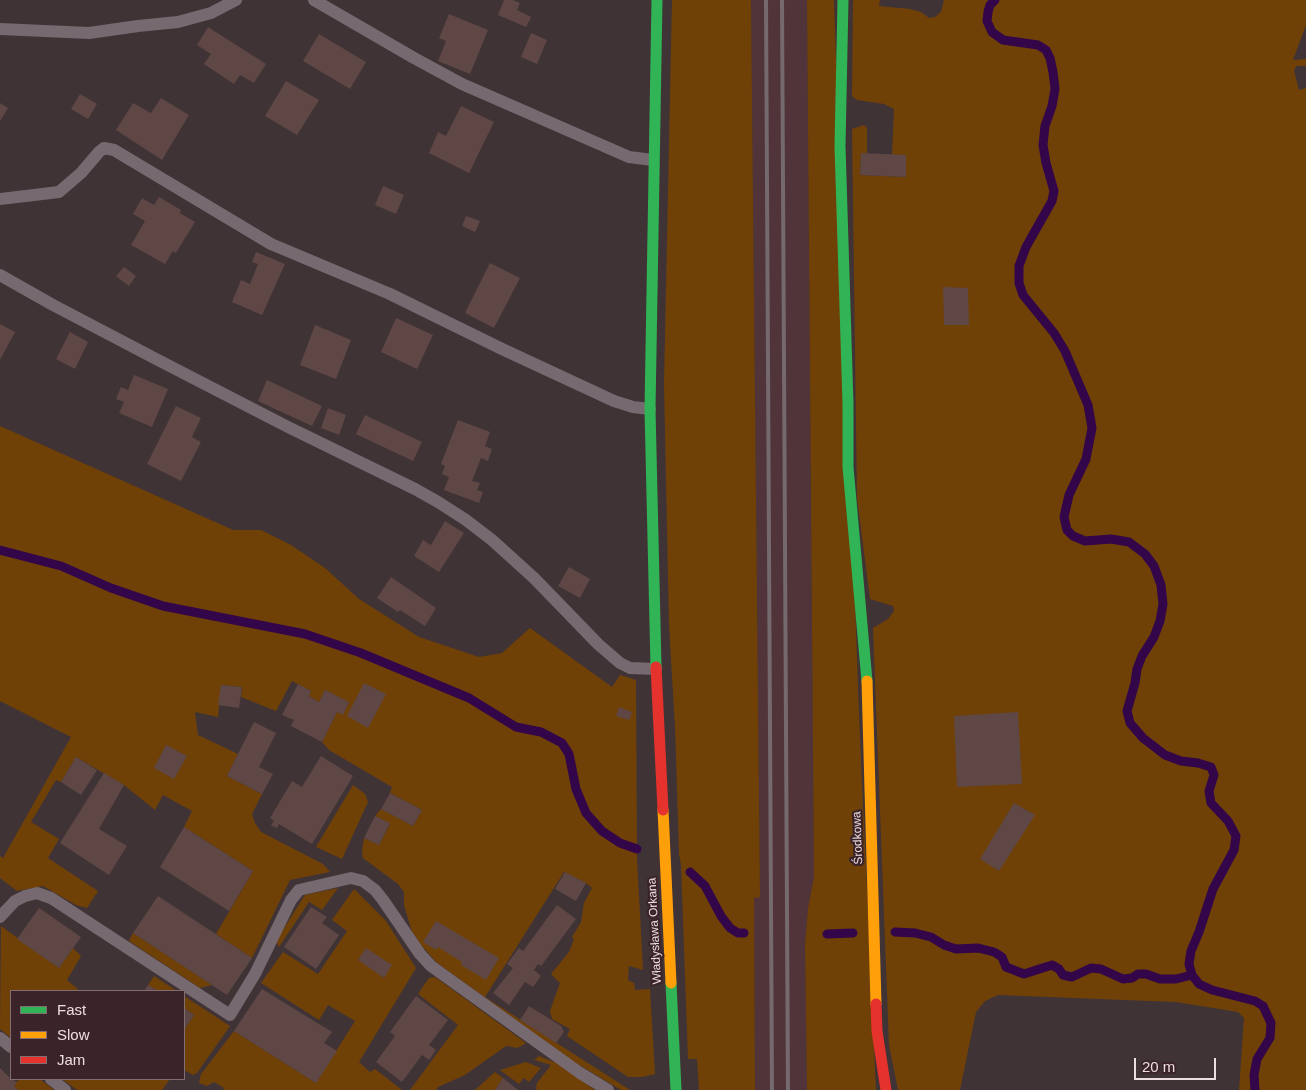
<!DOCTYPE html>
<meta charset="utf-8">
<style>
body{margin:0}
#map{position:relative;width:1306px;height:1090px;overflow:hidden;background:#403336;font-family:Arial,sans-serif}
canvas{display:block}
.legend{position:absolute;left:10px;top:990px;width:175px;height:90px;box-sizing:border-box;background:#3b2429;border:1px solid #826e72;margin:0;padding:6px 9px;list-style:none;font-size:15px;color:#eddee0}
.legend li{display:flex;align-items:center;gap:10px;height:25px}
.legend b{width:25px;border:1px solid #826e72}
.scale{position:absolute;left:1134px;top:1058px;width:82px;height:22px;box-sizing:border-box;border:2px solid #eddee0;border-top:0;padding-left:6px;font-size:15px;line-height:18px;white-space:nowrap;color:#eddee0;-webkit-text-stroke:4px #3b2429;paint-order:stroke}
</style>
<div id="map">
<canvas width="1306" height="1090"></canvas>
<ul class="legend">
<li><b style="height:6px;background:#30b455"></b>Fast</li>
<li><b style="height:6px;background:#ff9f0a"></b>Slow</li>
<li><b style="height:6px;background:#e5322d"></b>Jam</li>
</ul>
<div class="scale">20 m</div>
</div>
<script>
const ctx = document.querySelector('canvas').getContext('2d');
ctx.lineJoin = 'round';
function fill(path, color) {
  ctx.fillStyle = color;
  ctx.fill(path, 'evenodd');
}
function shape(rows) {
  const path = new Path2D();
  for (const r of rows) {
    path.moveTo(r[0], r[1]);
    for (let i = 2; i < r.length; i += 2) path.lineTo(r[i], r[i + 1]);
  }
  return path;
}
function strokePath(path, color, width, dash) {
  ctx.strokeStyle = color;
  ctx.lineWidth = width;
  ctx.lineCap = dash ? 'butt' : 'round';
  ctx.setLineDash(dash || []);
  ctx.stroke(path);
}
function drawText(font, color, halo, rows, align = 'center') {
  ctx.font = font + ' Arial,sans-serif';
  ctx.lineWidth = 4.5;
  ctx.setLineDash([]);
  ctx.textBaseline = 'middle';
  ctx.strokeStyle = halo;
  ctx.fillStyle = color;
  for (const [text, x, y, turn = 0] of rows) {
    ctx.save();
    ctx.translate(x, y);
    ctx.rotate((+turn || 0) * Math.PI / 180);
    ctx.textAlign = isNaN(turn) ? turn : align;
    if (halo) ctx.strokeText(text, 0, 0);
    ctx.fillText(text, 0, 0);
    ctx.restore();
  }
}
const built = shape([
 [751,0,807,0,814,877,808,908,805,945,807,1090,755,1090,754,898,760,896]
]);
const green = shape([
 [672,0,751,0,760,897,754,898,755,1090,699,1090,697,1059,688,1059,681,865,679,854,675,727,669,625,664,384],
 [807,0,834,0,859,715,876,1090,807,1090,805,945,808,908,814,877],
 [853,0,880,0,879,6,910,9,921,12,929,18,935,17,941,12,944,0,1306,0,1306,25,1293,60,1306,59,1306,66,1296,66,1294,71,1299,90,1306,88,1306,1090,1239,1090,1244,1018,1238,1012,1176,1002,998,995,985,1001,976,1012,960,1090,898,1090,889,1045,873,628,888,619,894,611,893,606,870,599,857,498,852,129,864,125,867,128,867,153,861,154,860,175,905,177,906,155,892,155,894,109,884,104,857,100,852,96],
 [0,426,233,530,261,530,291,545,325,568,359,599,419,637,479,657,502,653,530,628,612,687,620,675,636,680,637,858,643,970,629,966,628,980,634,983,635,990,650,989,655,1074,642,1077,628,1077,567,1036,570,1029,552,1019,550,1011,560,983,551,974,569,952,574,939,572,937,581,922,584,903,592,888,586,883,564,872,485,997,630,1090,621,1090,571,1060,436,962,422,946,412,932,404,905,404,892,398,884,363,858,362,850,364,838,379,845,390,824,375,816,381,809,413,826,422,810,390,793,392,787,329,750,322,742,337,712,343,714,349,703,325,690,319,702,309,696,311,691,292,681,276,711,241,697,242,687,221,685,218,717,195,712,198,735,238,754,227,776,262,794,252,814,255,823,261,832,323,864,330,872,290,880,252,958,216,934,253,871,184,827,192,811,163,795,155,810,124,785,76,757,61,782,56,780,31,822,59,839,48,858,98,891,87,908,76,905,43,886,17,891,0,878,0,856,3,858,71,737,0,701],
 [353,785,365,794,368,802,342,859,316,847],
 [338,888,322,910,309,902,279,947,276,941,305,895],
 [354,889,386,921,416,968,359,1062,370,1072,375,1069,402,1090,223,1090,224,1088,214,1082,207,1086,199,1083,201,1074,234,1031,316,1083,355,1021,328,1005,319,1020,261,983,283,952,318,974,347,931,332,920],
 [1,926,59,968,73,948,81,956,67,980,80,991,11,991,11,1038,0,1029],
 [133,933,212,985,200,988,129,941],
 [154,976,177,991,158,991,148,985],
 [435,977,526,1043,518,1048,506,1046,465,1075,438,1087,436,1090,410,1090,458,1025,418,994,429,978],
 [184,996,230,1026,197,1073,193,1075,184,1070,184,1030,194,1015,184,1008],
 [539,1056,556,1063,595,1090,538,1090,536,1089,537,1083,551,1065,534,1060],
 [526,1062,541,1068,529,1082,524,1078,519,1084,500,1070],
 [495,1072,503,1078,495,1090,475,1090],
 [19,1079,40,1079,54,1090,18,1090,14,1086],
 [62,1079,170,1079,162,1090,77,1090]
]);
const stream = shape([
 [995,0,990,5,988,12,987,21,992,32,1003,40,1038,45,1046,50,1050,58,1053,72,1055,89,1052,106,1045,126,1043,145,1046,163,1054,191,1052,201,1026,247,1019,266,1019,283,1023,295,1054,333,1065,351,1088,405,1092,428,1086,459,1069,495,1064,517,1067,530,1073,536,1085,541,1111,539,1129,542,1145,554,1154,566,1161,585,1163,604,1160,621,1154,637,1142,656,1137,669,1135,683,1127,711,1130,723,1143,738,1165,755,1181,761,1198,763,1211,767,1214,775,1209,791,1211,803,1228,821,1236,836,1234,850,1213,889,1199,932,1191,951,1189,964,1192,975,1199,984,1212,990,1255,1001,1263,1006,1271,1023,1270,1038,1257,1059,1254,1075,1255,1090],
 [0,550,61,566,111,588,163,606,305,634,361,653,469,698,516,727,541,732,562,743,569,754,576,789,586,813,602,831,620,843,637,849],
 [690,872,705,886,721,916,730,928,738,933,744,933],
 [895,932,915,933,931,937,944,945,956,949,978,948,994,952,1002,957,1006,967,1024,974,1052,965,1059,969,1063,975,1072,977,1091,968,1101,969,1123,979,1132,978,1138,974,1146,974,1160,979,1176,979,1192,975],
 [827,934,853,933]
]);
const building = shape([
 [504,0,513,0,520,3,517,10,531,17,526,27,498,15],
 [449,14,488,30,470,74,438,61,446,41,439,38],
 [208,27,266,64,254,83,240,75,234,84,204,64,211,54,197,45],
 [531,33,547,40,537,64,521,57],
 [319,34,366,62,350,89,303,61],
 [286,81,319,100,297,135,265,116],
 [80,94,97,104,88,119,71,109],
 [161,98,189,115,162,160,116,130,133,103,151,113],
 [0,103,8,108,0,121],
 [461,106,494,122,469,173,429,153,438,132,446,136],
 [861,153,906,155,906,177,860,175],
 [383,186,404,195,396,214,375,205],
 [159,197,181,210,180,213,195,222,176,253,173,251,165,264,131,245,145,221,133,214,142,198,154,205],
 [466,216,480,221,475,232,462,226],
 [256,252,285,264,262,315,232,302,241,280,250,284,258,264,252,262],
 [490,263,520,278,494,328,465,313],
 [124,267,136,276,129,286,116,276],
 [943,287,968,288,969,325,944,325],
 [396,318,433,335,417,369,381,352],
 [0,324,15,332,0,360],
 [315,325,351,340,336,379,300,365],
 [70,332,88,342,75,369,56,359],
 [134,375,168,389,152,427,119,413,124,402,116,399,121,387,128,390],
 [267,380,322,406,312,426,258,401],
 [176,406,201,418,192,437,201,442,181,481,147,464],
 [328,408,346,415,339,435,321,428],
 [365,415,422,442,413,461,356,434],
 [458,420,490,432,485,446,492,449,488,461,481,458,472,481,480,483,477,490,483,492,479,503,444,490,449,477,442,474,445,466,441,464],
 [445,521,464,533,439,572,414,556,423,540,431,545],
 [569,567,590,579,580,598,558,586],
 [391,577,436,608,425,626,400,610,398,612,377,598],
 [364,683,386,694,368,728,347,716],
 [298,684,311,691,309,696,319,702,325,690,349,702,343,715,337,712,322,742,291,726,294,720,282,715],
 [221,685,242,687,239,708,218,705],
 [619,707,632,712,629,720,616,716],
 [1018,712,1022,784,957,787,954,716],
 [254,722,276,733,259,767,273,774,262,794,227,776],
 [166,745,187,756,174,779,154,768],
 [321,756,353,776,312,844,279,824,277,828,271,825,274,821,270,818,292,781,302,787],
 [76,757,97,770,81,795,61,782],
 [104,773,124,785,99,829,127,846,109,875,60,843],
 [390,793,422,810,413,826,381,809],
 [1014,803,1035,815,999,871,980,859],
 [375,816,390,823,379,845,364,838],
 [184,827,253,871,229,911,160,867],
 [565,872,586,883,576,901,555,889],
 [158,896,252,958,227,995,133,933],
 [557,905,576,919,541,966,538,964,534,970,541,976,533,987,525,982,509,1005,493,993,513,968,507,964,519,948,523,951],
 [311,907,327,917,322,923,339,935,316,969,284,947],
 [39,908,81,937,59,968,17,939],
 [436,921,499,958,486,980,461,965,462,962,438,947,436,950,423,942],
 [366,948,392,965,384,978,358,960],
 [148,985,158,991,144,991],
 [262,989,332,1032,324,1043,337,1051,316,1083,234,1031],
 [416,996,448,1020,429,1045,436,1050,429,1060,422,1055,402,1082,376,1062,395,1036,390,1032],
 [529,1006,561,1026,564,1032,556,1043,520,1020],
 [184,1008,194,1015,184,1030],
 [0,1068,11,1079,17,1082,14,1086,18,1090,0,1090],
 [503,1078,518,1090,495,1090]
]);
const lane = shape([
 [314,0,414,58,462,84,629,157,653,160],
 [0,29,89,33,138,26,178,22,211,13,236,0],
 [0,199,59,192,81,173,99,152,104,148,114,150,271,244,390,294,502,349,614,401,633,407,650,409],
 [0,275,53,305,158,360,288,427,415,489,438,502,466,520,492,540,534,578,598,644,620,663,630,668,656,669],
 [0,917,15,901,25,896,37,893,51,898,230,1015,255,974,291,900,299,890,351,878,363,881,375,890,383,900,420,954,431,966,580,1073,608,1090],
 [0,1038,11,1047],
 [51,1079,65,1090]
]);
const fast = shape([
 [843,0,840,146,848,404,848,467,867,681],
 [656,667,650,409,657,0],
 [671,983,676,1090]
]);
const slow = shape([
 [867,681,876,1004],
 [663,810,671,983]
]);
const jam = shape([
 [656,667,663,810],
 [876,1004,877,1031,886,1090]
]);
const rail = shape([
 [766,0,772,1090],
 [782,0,788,1090]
]);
const streetNames = [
 ["Środkowa",858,838,-92],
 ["Władysława Orkana",655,931,-93]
];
fill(built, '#503439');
fill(green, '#704107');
strokePath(stream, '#330549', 9);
fill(building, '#5e4744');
strokePath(lane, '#766970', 12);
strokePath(fast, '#30b455', 11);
strokePath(slow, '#ff9f0a', 11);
strokePath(jam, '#e5322d', 11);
strokePath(rail, '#74696d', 4);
drawText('12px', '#eddee0', '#3b2429', streetNames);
</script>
